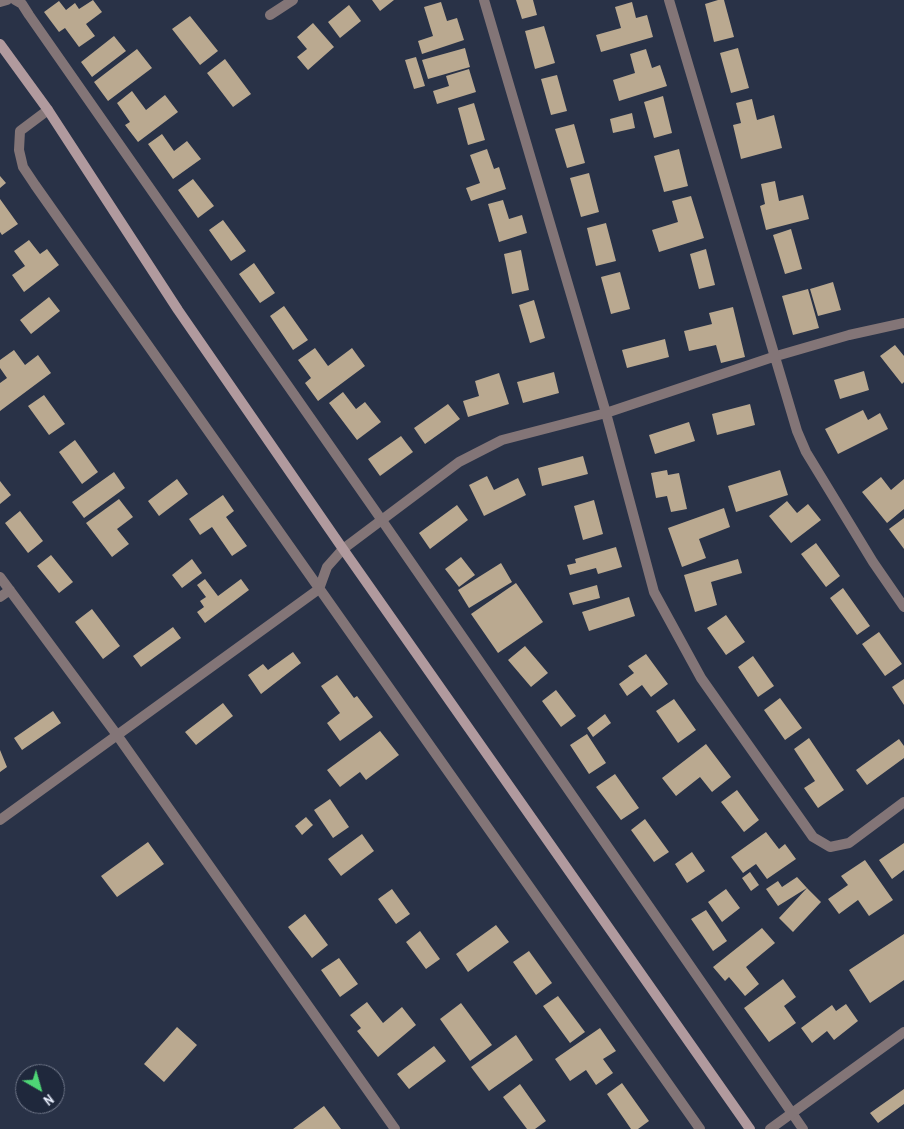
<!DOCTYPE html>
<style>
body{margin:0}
#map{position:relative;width:904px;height:1129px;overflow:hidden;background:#293247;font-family:"Archivo Narrow",sans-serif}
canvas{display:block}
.north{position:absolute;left:15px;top:1064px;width:50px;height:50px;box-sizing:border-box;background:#1f283c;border:1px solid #71788a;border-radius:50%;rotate:142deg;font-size:14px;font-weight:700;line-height:20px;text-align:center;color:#ebf1ff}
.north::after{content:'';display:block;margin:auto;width:18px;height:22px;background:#4ed676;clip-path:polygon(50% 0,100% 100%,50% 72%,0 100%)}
</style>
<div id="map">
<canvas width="904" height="1129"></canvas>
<div class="north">N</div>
</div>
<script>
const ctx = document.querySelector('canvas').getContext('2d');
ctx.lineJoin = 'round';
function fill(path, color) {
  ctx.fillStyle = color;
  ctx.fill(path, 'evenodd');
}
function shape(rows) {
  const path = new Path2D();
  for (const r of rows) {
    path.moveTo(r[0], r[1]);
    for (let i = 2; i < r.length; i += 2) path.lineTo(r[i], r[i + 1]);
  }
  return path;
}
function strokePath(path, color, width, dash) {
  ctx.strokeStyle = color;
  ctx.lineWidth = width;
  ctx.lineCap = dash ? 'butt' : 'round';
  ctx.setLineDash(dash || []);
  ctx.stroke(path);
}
const building = shape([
 [93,0,102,12,86,24,95,36,79,47,65,28,59,32,44,12,59,1,66,10,75,3,79,9],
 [372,0,394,0,380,11],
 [516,0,533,0,537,15,522,19],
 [718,0,724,0,734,37,714,42,705,4],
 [441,2,447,21,457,18,464,40,422,54,418,41,433,36,424,7],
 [632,2,636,18,647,15,653,37,601,52,596,35,621,28,615,7],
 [349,5,361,21,340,38,328,22],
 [190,16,218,51,200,65,172,29],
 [313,23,334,47,308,70,297,57,307,49,297,37],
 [544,26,555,63,535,69,525,31],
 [114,36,126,51,92,77,81,62],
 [465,48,470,67,428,79,422,60],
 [738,48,749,88,731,93,720,53],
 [137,49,152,68,108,101,94,82],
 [646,49,652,68,660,65,667,86,619,101,613,80,635,73,630,54],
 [416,57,425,86,414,89,405,60],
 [225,59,251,94,233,107,207,73],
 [469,69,476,92,437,104,433,91,449,86,446,76],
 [557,75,567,111,551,115,541,79],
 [132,91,146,110,165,95,178,112,138,142,125,125,130,122,117,103],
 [663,96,672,133,654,138,644,102],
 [752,99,757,120,774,115,782,148,741,159,733,125,741,123,736,103],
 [474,103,485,140,468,145,458,108],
 [632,113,635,128,613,133,610,119],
 [574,124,585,163,567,168,555,129],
 [162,134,174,151,187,141,201,159,173,179,148,144],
 [487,149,494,169,499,167,506,189,471,201,466,188,480,183,470,155],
 [679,149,688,186,664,192,654,156],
 [589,173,599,212,581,217,570,178],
 [0,176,6,183,0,188],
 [193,179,214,206,198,218,178,190],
 [775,181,779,201,803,195,809,219,766,230,760,206,765,204,761,184],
 [691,196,704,238,659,252,652,230,678,222,672,201],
 [0,199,18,224,2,235,0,232],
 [503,200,509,219,522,215,527,233,499,242,488,204],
 [223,220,246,251,231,261,209,230],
 [606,223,616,261,596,266,587,228],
 [791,229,802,269,785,274,773,235],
 [29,240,40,254,47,249,59,265,24,292,12,275,25,266,14,251],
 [706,249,715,285,699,289,690,254],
 [521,250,529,290,512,294,504,254],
 [254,263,275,293,260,303,239,274],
 [620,272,630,309,611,314,601,277],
 [833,282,841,310,818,316,810,289],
 [808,289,819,328,793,335,782,296],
 [49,297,60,311,31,334,20,320],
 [534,300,545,338,530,343,519,305],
 [284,306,308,340,293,350,270,316],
 [733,307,745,357,721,363,716,345,689,351,684,331,712,324,709,313],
 [665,339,669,357,627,368,622,350],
 [895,345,904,356,904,382,902,384,880,356],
 [315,348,328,366,352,348,365,366,318,401,305,383,311,378,298,360],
 [14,350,25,365,38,355,51,373,0,411,0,383,7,378,0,368,0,360],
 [864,371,869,390,840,399,834,380],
 [554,372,559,393,523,403,517,382],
 [499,373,509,404,468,417,463,401,479,396,475,381],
 [343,392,356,409,365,402,381,422,357,440,329,403],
 [44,395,65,424,49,435,28,406],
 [448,404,460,419,425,444,414,428],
 [750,404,755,425,717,435,712,414],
 [863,410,868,420,880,413,888,429,838,454,825,429],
 [689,422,695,441,655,454,649,435],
 [401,436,413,452,380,476,368,459],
 [75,440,98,472,82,484,59,452],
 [583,456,588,474,542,486,538,468],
 [667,470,668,475,679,473,687,509,671,512,667,496,656,498,651,473],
 [780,470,788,495,736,512,728,486],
 [114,472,125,488,84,518,72,502],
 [487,476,494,490,518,478,526,495,484,516,469,485],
 [881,477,891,490,904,479,904,509,887,523,862,492],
 [177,479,188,494,159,516,148,501],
 [0,481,11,495,0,504],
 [223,495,234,511,226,517,247,546,232,556,212,527,200,535,189,519],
 [119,499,133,517,117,529,129,544,112,557,86,523],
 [594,500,603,534,583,540,574,506],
 [787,501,797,513,808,504,821,520,791,543,769,516],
 [457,505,468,520,430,549,419,533],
 [724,508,730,527,699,539,706,558,682,567,668,528],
 [20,511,43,541,28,553,5,523],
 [904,518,904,549,889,529],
 [816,543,840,576,826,587,801,554],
 [616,547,622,567,598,574,596,568,570,575,567,565,576,563,575,559],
 [51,555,73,582,59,593,37,566],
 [461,557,475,575,459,587,445,569],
 [192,559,202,573,182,588,172,575],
 [738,559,742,573,711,582,717,605,695,612,684,575],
 [501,563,512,582,469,608,458,590],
 [205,579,218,596,241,579,249,590,205,623,197,612,204,607,200,601,206,597,197,585],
 [516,583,543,622,498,653,471,614],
 [597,585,600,598,573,605,569,593],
 [843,588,870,626,857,635,830,598],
 [629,597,635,616,589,631,582,612],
 [92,609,120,646,103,659,75,622],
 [726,615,745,642,726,655,707,628],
 [173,627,181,638,141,667,133,656],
 [879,632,902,664,885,676,862,644],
 [525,646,548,673,531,687,508,660],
 [293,652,301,663,261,694,248,675,263,664,268,670],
 [646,654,668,684,651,697,642,685,627,696,619,684,634,673,628,666],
 [753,656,774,686,758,697,738,667],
 [337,675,354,698,357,696,373,717,340,741,327,723,340,713,321,686],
 [904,679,904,705,892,687],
 [556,690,576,716,561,727,542,701],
 [780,698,802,728,785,740,764,710],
 [674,699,696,730,678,743,656,711],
 [223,703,233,716,196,745,185,732],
 [53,711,61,723,22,750,14,738],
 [605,714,611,723,593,737,587,728],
 [380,731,399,755,366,780,360,772,340,787,327,770],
 [587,734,606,763,589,774,570,745],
 [809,738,844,790,818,808,804,788,815,781,794,749],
 [899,739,904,746,904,758,867,785,856,770],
 [706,744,731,777,712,792,700,777,676,796,662,778],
 [0,750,7,767,0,772],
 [615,774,639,808,621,820,596,787],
 [737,790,759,820,744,832,721,802],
 [330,799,349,827,333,838,314,810],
 [306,817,313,825,302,835,295,826],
 [645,819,669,852,654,862,631,830],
 [766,832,779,849,785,844,796,859,767,879,756,864,743,873,731,857],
 [362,834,374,851,341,876,328,859],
 [148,842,164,864,117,897,101,876],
 [904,843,904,870,892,879,879,860],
 [692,852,705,871,687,883,675,864],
 [865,860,893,900,869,916,858,900,839,914,828,899,848,885,841,876],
 [750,872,759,885,751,891,742,878],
 [797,877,807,888,778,906,766,889,778,881,782,887],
 [807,888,821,902,793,932,779,918],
 [392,889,410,914,396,924,378,899],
 [726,889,740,908,722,922,708,902],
 [706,910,727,941,713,951,691,919],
 [305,914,328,945,312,958,288,927],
 [496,925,509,942,468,972,456,954],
 [762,928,775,943,746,967,759,984,745,996,729,977,725,981,713,967],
 [420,931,440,959,426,969,406,942],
 [904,934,904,980,870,1003,849,970],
 [529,951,552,983,536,995,513,962],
 [339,958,358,984,340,997,321,970],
 [783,979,796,997,784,1006,796,1023,769,1042,744,1008],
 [558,996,585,1032,570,1043,543,1006],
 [367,1002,383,1023,402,1007,416,1025,378,1057,357,1031,361,1028,350,1015],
 [461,1003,492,1045,470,1061,440,1019],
 [846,1004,858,1021,834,1040,827,1031,812,1043,801,1028,832,1005,836,1011],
 [177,1027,197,1045,164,1082,144,1064],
 [600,1028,616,1051,603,1059,613,1073,596,1085,586,1070,570,1081,555,1059],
 [516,1035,533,1060,489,1091,471,1067],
 [434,1046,446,1061,409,1089,397,1074],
 [622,1083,649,1121,638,1129,631,1129,607,1094],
 [520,1084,546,1121,535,1129,527,1129,503,1097],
 [904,1089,904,1104,878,1123,870,1113],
 [324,1106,341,1129,293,1129]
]);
const lane = shape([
 [15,0,22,4,29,15,381,519,803,1129],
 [0,2,7,0]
]);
const street = shape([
 [484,0,606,413,654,592,701,678,813,837,830,847,849,843,904,802],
 [669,0,797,431,806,452,873,562,904,607],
 [270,15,293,0],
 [48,110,20,131,19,150,23,167,35,185,700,1129],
 [0,577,117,735,395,1129],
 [0,597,10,590],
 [0,820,319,589,327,567,343,549,459,462,502,440,606,413,773,357,849,335,904,323],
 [770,1129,904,1032]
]);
const secondary = shape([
 [0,44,48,110,178,310,343,549,750,1129]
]);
fill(building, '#baa990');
strokePath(lane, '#837577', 10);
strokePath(street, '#837577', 10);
strokePath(secondary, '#b19a9e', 10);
</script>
